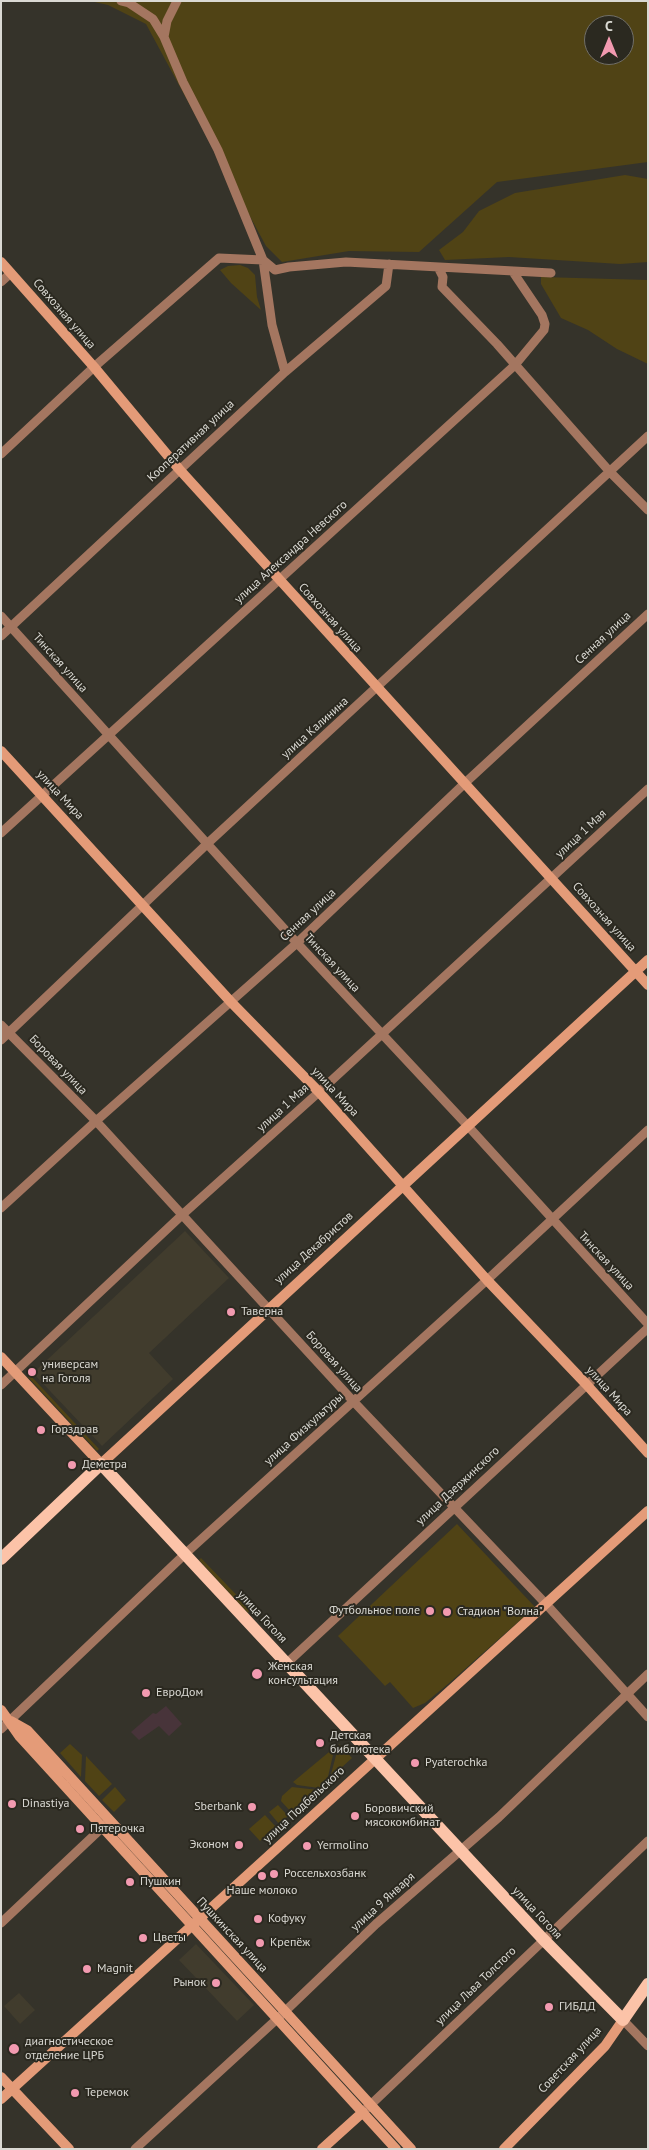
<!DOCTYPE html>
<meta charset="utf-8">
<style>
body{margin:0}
#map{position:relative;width:649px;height:2150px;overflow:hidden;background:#35332a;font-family:"PT Sans",sans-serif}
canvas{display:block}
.frame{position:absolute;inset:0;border:2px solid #dad9d3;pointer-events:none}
.north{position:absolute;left:584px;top:15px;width:50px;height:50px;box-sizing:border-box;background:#2b2920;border:1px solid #716f68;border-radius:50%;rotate:0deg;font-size:14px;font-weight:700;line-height:20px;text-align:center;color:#dad9d3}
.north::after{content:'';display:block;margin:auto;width:18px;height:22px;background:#f29ab0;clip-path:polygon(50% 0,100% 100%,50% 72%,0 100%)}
</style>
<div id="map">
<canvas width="649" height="2150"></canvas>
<div class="frame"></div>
<div class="north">С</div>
</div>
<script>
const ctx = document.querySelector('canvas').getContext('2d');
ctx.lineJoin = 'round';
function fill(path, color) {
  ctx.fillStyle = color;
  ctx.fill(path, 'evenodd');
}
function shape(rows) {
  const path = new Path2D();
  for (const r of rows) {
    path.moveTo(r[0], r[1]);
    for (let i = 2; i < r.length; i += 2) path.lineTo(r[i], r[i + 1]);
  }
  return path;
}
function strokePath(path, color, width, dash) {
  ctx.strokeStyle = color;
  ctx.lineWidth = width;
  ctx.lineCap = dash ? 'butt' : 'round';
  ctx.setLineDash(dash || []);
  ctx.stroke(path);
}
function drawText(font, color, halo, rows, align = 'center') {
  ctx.font = font + ' "PT Sans",sans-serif';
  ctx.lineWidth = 4;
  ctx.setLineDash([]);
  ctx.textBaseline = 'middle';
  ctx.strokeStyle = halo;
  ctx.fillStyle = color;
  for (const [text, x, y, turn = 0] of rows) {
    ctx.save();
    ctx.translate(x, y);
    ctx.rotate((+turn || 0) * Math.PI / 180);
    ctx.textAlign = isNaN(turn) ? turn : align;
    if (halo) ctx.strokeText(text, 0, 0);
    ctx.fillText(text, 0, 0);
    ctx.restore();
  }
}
const built = shape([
 [185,1231,229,1278,149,1353,173,1379,102,1446,33,1373],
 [196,1944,254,2005,237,2021,179,1960],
 [19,1993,35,2010,20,2024,4,2006]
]);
const industrial = shape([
 [166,1706,182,1724,169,1736,159,1726,139,1740,131,1732,153,1713,156,1714]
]);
const green = shape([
 [90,1,648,1,648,162,497,182,419,252,349,251,282,262,266,246,146,24,108,5],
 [594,25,624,25,624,55,594,55],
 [625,175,648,179,648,262,620,264,509,257,445,260,439,250,463,232,479,211,515,193],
 [240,265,248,268,255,275,257,297,261,310,231,283,220,270,228,266],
 [541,277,648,280,648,364,617,349,588,330,561,318,541,284],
 [30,1375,99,1449,97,1451,28,1377],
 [457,1524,535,1607,448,1684,425,1703,413,1708,390,1682,385,1686,338,1636],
 [201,1558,250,1609,248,1613,199,1560],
 [70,1744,82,1755,81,1777,60,1753],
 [339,1744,352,1758,330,1778],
 [329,1752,333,1755,327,1781,319,1788,297,1785,293,1782],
 [86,1756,112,1784,99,1796,85,1781],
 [115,1787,126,1800,114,1812,102,1800],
 [292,1787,318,1790,292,1813,281,1801,282,1796],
 [278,1805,288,1816,279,1824,269,1812],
 [265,1815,276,1827,260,1841,249,1829]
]);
const street = shape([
 [121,1,129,3,153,19,164,37,183,82,218,150,263,260,272,325,285,372],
 [164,37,167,21,177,1],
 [438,267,443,277,442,287,497,344,610,472,648,510],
 [1,282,11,273],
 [1,454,94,367,219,258,263,260,275,270,289,267,346,262,551,273],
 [1,616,297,943,467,1125,648,1324],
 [1,636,285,372,386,286,389,264],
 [1,833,515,365,544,330,545,324,542,315,513,272],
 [1,1025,96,1121,354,1402,546,1604,648,1717],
 [1,1040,208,843,648,436],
 [1,1208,96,1121,297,943,465,783,648,614],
 [1,1385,182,1215,319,1092,648,789],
 [287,1663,648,1328],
 [1,1729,185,1554,487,1280,648,1130],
 [1,1923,106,1824],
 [623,2020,648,2046],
 [363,2112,648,1841],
 [135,2149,277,2019,376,1924,499,1817,648,1674]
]);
const secondary = shape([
 [1,262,94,367,179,469,648,985],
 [1,751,231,1002,319,1092,487,1280,586,1384,648,1453],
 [1,1357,101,1464,648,960],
 [1,1710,20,1737,396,2149],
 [11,1721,27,1730,411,2149],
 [1,2077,69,2149],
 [1,2099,648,1511],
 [322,2149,363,2112],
 [504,2149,605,2046,623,2020]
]);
const primary = shape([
 [1,1559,101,1464,543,1939,623,2020,648,1984]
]);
const markers = [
 [231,1312,5,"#f29ab0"],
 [32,1372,5,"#f29ab0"],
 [41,1430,5,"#f29ab0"],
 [72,1465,5,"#f29ab0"],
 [430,1611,5,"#f29ab0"],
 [447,1612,5,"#f29ab0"],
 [257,1674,6,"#f29ab0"],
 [146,1693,5,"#f29ab0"],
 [320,1743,5,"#f29ab0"],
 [415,1763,5,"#f29ab0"],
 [12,1804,5,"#f29ab0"],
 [252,1807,5,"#f29ab0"],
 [355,1816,5,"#f29ab0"],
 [80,1829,5,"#f29ab0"],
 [239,1845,5,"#f29ab0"],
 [307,1846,5,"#f29ab0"],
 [274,1874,5,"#f29ab0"],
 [262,1876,5,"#f29ab0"],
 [130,1882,5,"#f29ab0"],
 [258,1919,5,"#f29ab0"],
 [143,1938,5,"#f29ab0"],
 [260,1943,5,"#f29ab0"],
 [87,1969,5,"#f29ab0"],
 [216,1983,5,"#f29ab0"],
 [549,2007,5,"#f29ab0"],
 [14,2049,6,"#f29ab0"],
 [75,2093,5,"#f29ab0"]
];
const streetNames = [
 ["Совхозная улица",64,314,49],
 ["Кооперативная улица",191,441,-43],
 ["улица Александра Невского",291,552,-42],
 ["Совхозная улица",330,618,48],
 ["Сенная улица",603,638,-43],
 ["Тинская улица",60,663,48],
 ["улица Калинина",315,728,-42],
 ["улица Мира",60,795,47],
 ["улица 1 Мая",581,834,-43],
 ["Сенная улица",308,915,-43],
 ["Совхозная улица",604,917,48],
 ["Тинская улица",332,963,47],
 ["Боровая улица",58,1065,46],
 ["улица Мира",335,1092,47],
 ["улица 1 Мая",283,1108,-42],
 ["улица Декабристов",314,1248,-42],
 ["Тинская улица",606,1261,47],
 ["Боровая улица",334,1362,48],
 ["улица Мира",609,1391,48],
 ["улица Физкультуры",304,1429,-42],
 ["улица Дзержинского",458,1486,-43],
 ["улица Гоголя",262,1617,47],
 ["улица Подбельского",304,1805,-43],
 ["улица 9 Января",383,1902,-42],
 ["улица Гоголя",537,1913,47],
 ["Пушкинская улица",232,1935,47],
 ["улица Льва Толстого",476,1986,-44],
 ["Советская улица",570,2060,-47]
];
const poiNames = [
 ["Таверна",241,1312],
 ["универсам",42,1365],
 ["на Гоголя",42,1379],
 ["Горздрав",51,1430],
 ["Деметра",82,1465],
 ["Футбольное поле",420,1611,"right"],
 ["Стадион \"Волна\"",457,1612],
 ["Женская",268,1667],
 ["консультация",268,1681],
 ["ЕвроДом",156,1693],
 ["Детская",330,1736],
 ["библиотека",330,1750],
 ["Pyaterochka",425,1763],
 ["Dinastiya",22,1804],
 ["Sberbank",242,1807,"right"],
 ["Боровичский",365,1809],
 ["мясокомбинат",365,1823],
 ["Пятерочка",90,1829],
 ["Эконом",229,1845,"right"],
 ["Yermolino",317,1846],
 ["Россельхозбанк",284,1874],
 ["Пушкин",140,1882],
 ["Наше молоко",262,1891,"center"],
 ["Кофуку",268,1919],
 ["Цветы",153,1938],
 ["Крепёж",270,1943],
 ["Magnit",97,1969],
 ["Рынок",206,1983,"right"],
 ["ГИБДД",559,2007],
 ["диагностическое",25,2042],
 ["отделение ЦРБ",25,2056],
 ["Теремок",85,2093]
];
fill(built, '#413c2d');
fill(industrial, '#48343a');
fill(green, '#504315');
strokePath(street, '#a47660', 9);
strokePath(secondary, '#e49b78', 10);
strokePath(primary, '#fcc3a8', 12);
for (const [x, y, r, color] of markers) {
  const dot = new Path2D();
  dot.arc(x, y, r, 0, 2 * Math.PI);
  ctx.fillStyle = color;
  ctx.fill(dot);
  strokePath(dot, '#2b2920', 2);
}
drawText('12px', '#dad9d3', '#2b2920', streetNames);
drawText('12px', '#dad9d3', '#2b2920', poiNames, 'left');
</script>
